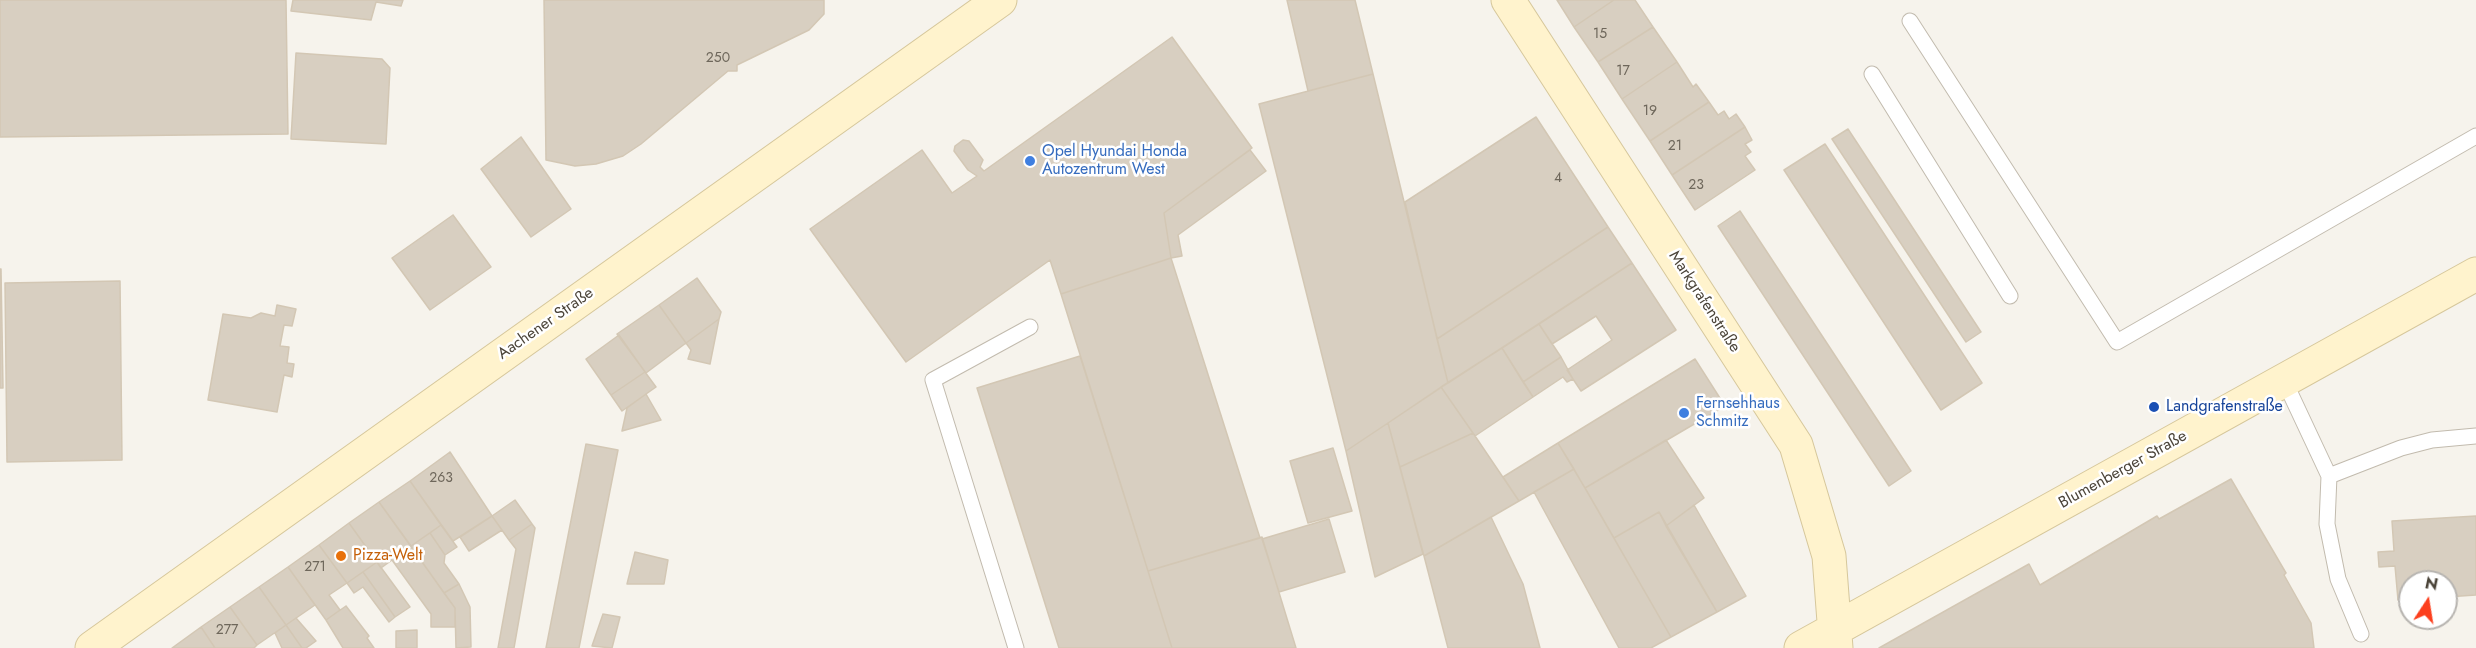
<!DOCTYPE html>
<meta charset="utf-8">
<style>
body{margin:0}
#map{position:relative;width:2476px;height:648px;overflow:hidden;background:#f6f3ec;font-family:Jost,sans-serif}
canvas{display:block}
.north{position:absolute;left:2398px;top:570px;width:60px;height:60px;box-sizing:border-box;background:#fff;border:2px solid #b7b4b0;border-radius:50%;rotate:12deg;font-size:16px;font-weight:700;line-height:24px;text-align:center;color:#4b4439}
.north::after{content:'';display:block;margin:auto;width:21px;height:27px;background:#fc3f1d;clip-path:polygon(50% 0,100% 100%,50% 72%,0 100%)}
</style>
<div id="map">
<canvas width="2476" height="648"></canvas>
<div class="north">N</div>
</div>
<script>
const ctx = document.querySelector('canvas').getContext('2d');
ctx.lineJoin = 'round';
function fill(path, color) {
  ctx.fillStyle = color;
  ctx.fill(path, 'evenodd');
}
function shape(rows) {
  const path = new Path2D();
  for (const r of rows) {
    path.moveTo(r[0], r[1]);
    for (let i = 2; i < r.length; i += 2) path.lineTo(r[i], r[i + 1]);
  }
  return path;
}
function strokePath(path, color, width, dash) {
  ctx.strokeStyle = color;
  ctx.lineWidth = width;
  ctx.lineCap = dash ? 'butt' : 'round';
  ctx.setLineDash(dash || []);
  ctx.stroke(path);
}
function drawText(font, color, halo, rows, align = 'center') {
  ctx.font = font + ' Jost,sans-serif';
  ctx.lineWidth = 5;
  ctx.setLineDash([]);
  ctx.textBaseline = 'middle';
  ctx.strokeStyle = halo;
  ctx.fillStyle = color;
  for (const [text, x, y, turn = 0] of rows) {
    ctx.save();
    ctx.translate(x, y);
    ctx.rotate((+turn || 0) * Math.PI / 180);
    ctx.textAlign = isNaN(turn) ? turn : align;
    if (halo) ctx.strokeText(text, 0, 0);
    ctx.fillText(text, 0, 0);
    ctx.restore();
  }
}
const building = shape([
 [0,0,286,0,288,134,0,137,0,0],
 [293,0,403,0,401,6,376,2,371,20,291,11,293,0],
 [544,0,824,0,824,14,809,30,737,65,737,71,728,71,641,144,623,156,596,164,575,166,546,160,544,0],
 [1287,0,1355,0,1373,74,1308,91,1287,0],
 [1557,0,1614,0,1574,27,1557,0],
 [1614,0,1635,0,1653,27,1598,62,1574,27,1614,0],
 [1653,27,1677,62,1622,99,1598,62,1653,27],
 [1172,37,1252,148,1164,213,1171,258,1061,294,1050,260,906,362,810,229,922,150,952,193,977,176,968,170,954,151,955,146,963,140,969,141,983,160,980,167,984,171,1172,37],
 [296,53,382,59,390,68,386,144,291,139,296,53],
 [1677,62,1693,87,1696,84,1709,102,1650,141,1622,99,1677,62],
 [1373,74,1448,383,1346,451,1259,104,1373,74],
 [1709,102,1718,115,1724,111,1729,119,1736,114,1745,127,1672,175,1650,141,1709,102],
 [1536,117,1608,227,1437,339,1405,202,1536,117],
 [1745,127,1752,140,1745,144,1751,152,1745,156,1755,170,1695,210,1672,175,1745,127],
 [1848,129,1981,332,1966,342,1832,139,1848,129],
 [521,137,571,209,531,237,481,169,521,137],
 [1825,144,1982,383,1941,410,1784,170,1825,144],
 [1250,150,1266,171,1178,235,1182,256,1171,258,1164,213,1250,150],
 [1740,211,1911,471,1889,486,1718,226,1740,211],
 [453,215,491,267,430,310,392,258,453,215],
 [1608,227,1632,263,1448,383,1437,339,1608,227],
 [1171,258,1260,538,1148,571,1061,294,1171,258],
 [1632,263,1676,330,1581,391,1567,370,1612,340,1596,316,1552,344,1539,324,1632,263],
 [0,269,1,269,3,388,0,388,0,269],
 [697,278,721,312,719,319,686,343,659,305,697,278],
 [120,281,122,460,7,462,5,283,120,281],
 [277,305,296,309,292,326,284,325,280,346,289,347,287,363,294,364,292,377,284,375,277,412,208,400,223,314,251,318,261,313,275,316,277,305],
 [659,305,686,343,646,373,617,334,659,305],
 [719,319,710,364,688,359,691,350,686,343,719,319],
 [1539,324,1561,357,1523,382,1502,348,1539,324],
 [619,335,645,372,611,395,586,359,619,335],
 [1502,348,1533,397,1475,436,1441,387,1502,348],
 [1080,356,1148,571,1172,648,1059,648,977,388,1080,356],
 [1561,357,1573,379,1567,382,1563,377,1533,397,1523,382,1561,357],
 [1695,359,1725,406,1585,488,1558,443,1695,359],
 [645,372,656,387,622,411,611,395,645,372],
 [1441,387,1473,433,1400,467,1388,423,1441,387],
 [646,394,661,420,622,431,627,408,646,394],
 [1388,423,1423,554,1375,577,1346,451,1388,423],
 [1473,433,1519,501,1424,556,1400,467,1473,433],
 [1666,440,1704,498,1666,526,1659,512,1614,538,1585,488,1666,440],
 [1558,443,1574,469,1519,501,1503,477,1558,443],
 [586,444,618,450,579,648,546,648,586,444],
 [1333,448,1352,511,1308,523,1290,461,1333,448],
 [450,452,492,516,453,541,410,481,450,452],
 [1574,469,1671,637,1651,648,1619,648,1534,492,1574,469],
 [2231,479,2286,573,2284,575,2311,623,2314,648,1879,648,2029,564,2040,585,2157,516,2159,519,2231,479],
 [410,481,441,525,411,546,379,502,410,481],
 [515,500,532,524,509,540,492,516,515,500],
 [379,502,455,608,455,627,431,627,431,614,392,560,381,568,349,523,379,502],
 [1694,505,1746,596,1717,612,1666,526,1694,505],
 [1659,512,1717,612,1671,637,1614,538,1659,512],
 [492,516,502,530,469,551,460,537,492,516],
 [2476,516,2476,595,2446,597,2446,582,2410,582,2410,599,2398,600,2395,566,2379,567,2378,552,2394,551,2392,521,2476,516],
 [1491,517,1523,584,1540,648,1448,648,1424,556,1491,517],
 [1329,519,1345,572,1279,592,1262,539,1329,519],
 [349,523,377,562,347,583,319,545,349,523],
 [532,524,535,528,514,648,498,648,516,549,509,540,532,524],
 [441,525,457,547,445,555,430,533,441,525],
 [430,533,445,555,444,563,459,584,444,593,411,546,430,533],
 [1262,537,1296,648,1172,648,1148,571,1262,537],
 [319,545,347,583,329,595,340,610,326,620,288,567,319,545],
 [635,552,668,560,664,584,627,584,635,552],
 [377,562,410,607,395,617,363,572,377,562],
 [288,567,315,605,286,625,259,587,288,567],
 [363,572,395,617,389,622,363,587,354,593,347,583,363,572],
 [459,584,470,607,471,647,456,648,455,608,444,593,459,584],
 [259,587,286,625,257,645,230,607,259,587],
 [346,606,369,636,367,638,374,648,343,648,326,620,346,606],
 [230,607,257,645,254,648,215,648,201,627,230,607],
 [603,614,620,617,612,648,592,646,603,614],
 [296,618,316,641,306,648,302,648,286,625,296,618],
 [286,625,302,648,282,648,275,633,286,625],
 [201,627,215,648,172,648,201,627],
 [417,630,417,648,396,648,396,631,417,630]
]);
const lane = shape([
 [1910,21,2117,342,2476,136],
 [1872,74,2010,296],
 [2284,380,2329,476,2327,524,2338,579,2361,634],
 [2329,476,2401,448,2432,440,2476,436],
 [1016,648,933,380,1030,327]
]);
const secondary = shape([
 [1508,0,1796,445,1829,556,1836,648],
 [92,648,1000,0],
 [1801,648,2476,274]
]);
const markers = [
 [1030,161,6,"#3f7fe0"],
 [2154,407,6,"#1a4fb4"],
 [1684,413,6,"#3f7fe0"],
 [341,556,6,"#e8710a"]
];
const numberNames = [
 ["15",1600,35],
 ["250",718,59],
 ["17",1623,72],
 ["19",1650,112],
 ["21",1675,147],
 ["4",1558,179],
 ["23",1696,186],
 ["263",441,479],
 ["271",315,568],
 ["277",227,631]
];
const shopNames = [
 ["Opel Hyundai Honda",1042,152],
 ["Autozentrum West",1042,170],
 ["Fernsehhaus",1696,404],
 ["Schmitz",1696,422]
];
const streetNames = [
 ["Markgrafenstraße",1704,302,57],
 ["Aachener Straße",546,324,-35],
 ["Blumenberger Straße",2123,470,-29]
];
const transitNames = [
 ["Landgrafenstraße",2166,407]
];
const foodNames = [
 ["Pizza-Welt",353,556]
];
fill(building, '#d8cfc1');
strokePath(building, '#d3c7b4', 1.5);
strokePath(lane, '#c2bbae', 17);
strokePath(secondary, '#d6c79b', 35);
strokePath(lane, '#fff', 15);
strokePath(secondary, '#fff3cd', 33);
for (const [x, y, r, color] of markers) {
  const dot = new Path2D();
  dot.arc(x, y, r, 0, 2 * Math.PI);
  ctx.fillStyle = color;
  ctx.fill(dot);
  strokePath(dot, '#fff', 2);
}
drawText('14px', '#6e675b', null, numberNames);
drawText('16px', '#366cbe', '#fff', shopNames, 'left');
drawText('16px', '#4b4439', '#fff', streetNames);
drawText('16px', '#164399', '#fff', transitNames, 'left');
drawText('16px', '#c56008', '#fff', foodNames, 'left');
</script>
